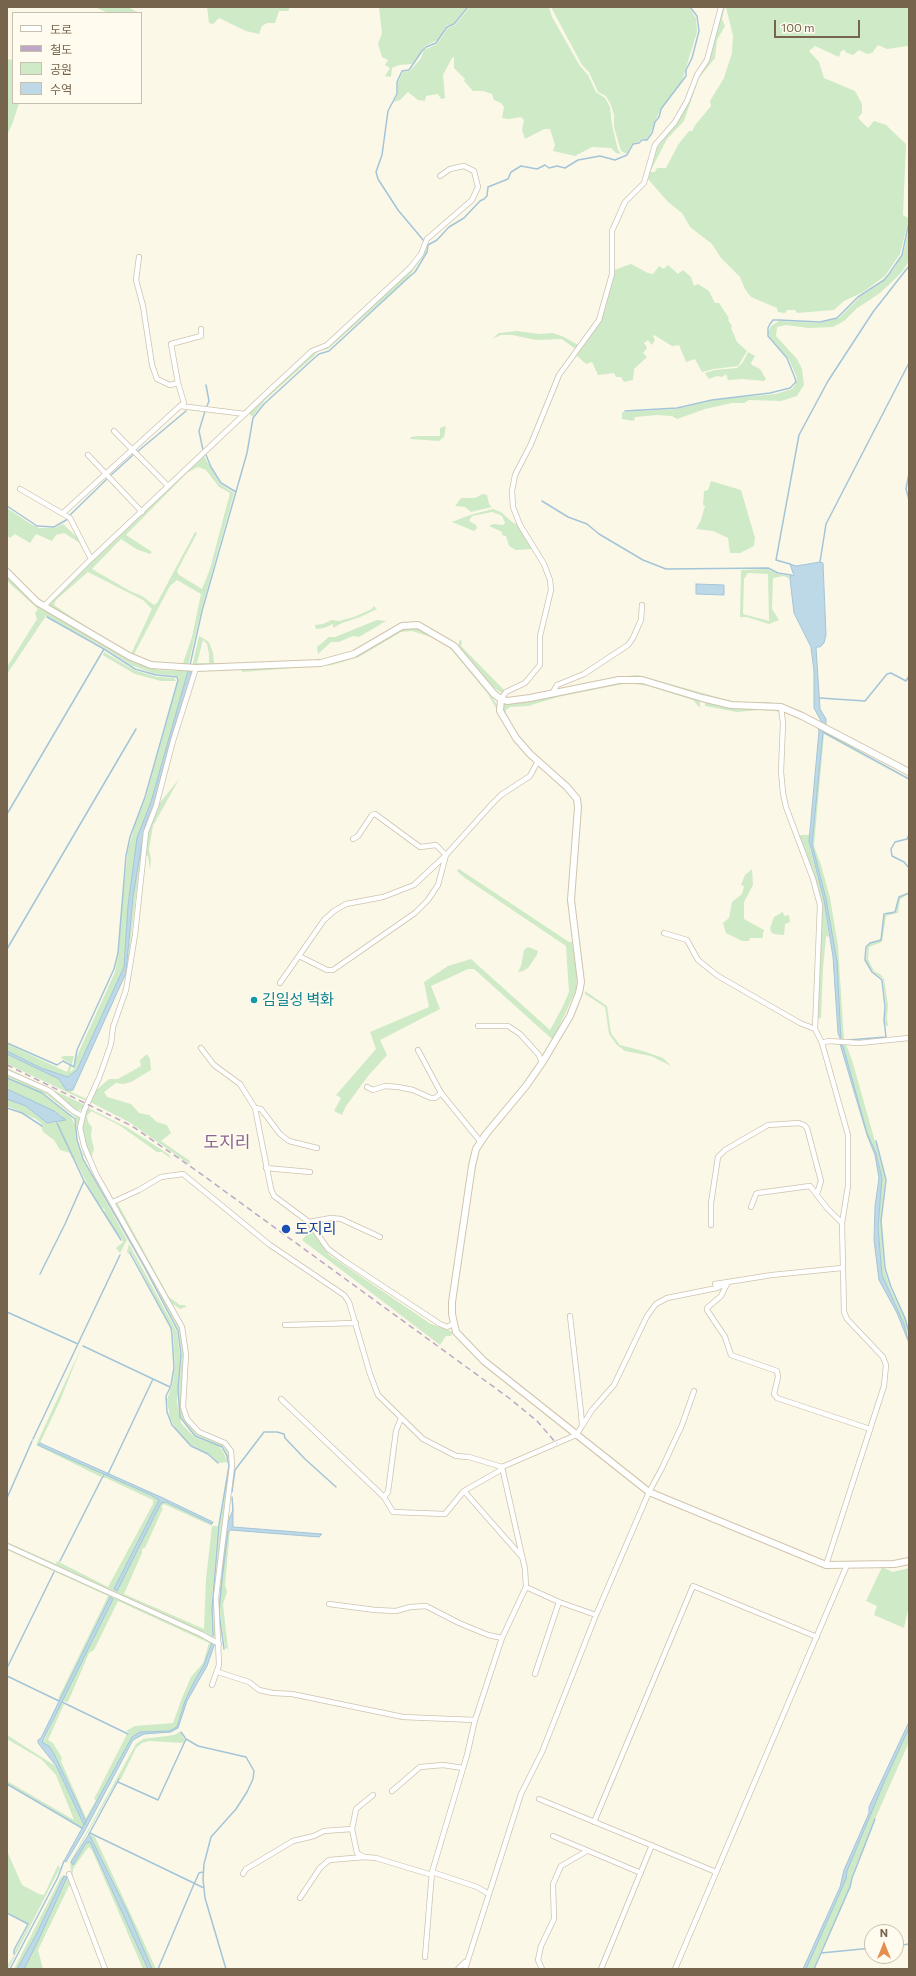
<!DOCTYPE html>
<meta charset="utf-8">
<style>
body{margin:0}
#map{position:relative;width:916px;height:1976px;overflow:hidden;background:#fcf8e8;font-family:Commissioner,"Noto Sans KR",sans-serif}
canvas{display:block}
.frame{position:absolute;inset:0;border:8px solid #77644c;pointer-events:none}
.legend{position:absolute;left:12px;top:12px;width:130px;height:92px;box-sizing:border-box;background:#fffcef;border:1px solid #c9bfae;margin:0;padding:5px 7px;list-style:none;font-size:12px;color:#77644c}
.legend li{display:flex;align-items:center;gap:8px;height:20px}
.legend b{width:20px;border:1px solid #c9bfae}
.north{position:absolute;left:864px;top:1924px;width:40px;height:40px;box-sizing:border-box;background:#fffcef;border:1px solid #c9bfae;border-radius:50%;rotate:0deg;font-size:11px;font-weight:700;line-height:16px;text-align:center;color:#77644c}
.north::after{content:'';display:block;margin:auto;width:14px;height:18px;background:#e48e50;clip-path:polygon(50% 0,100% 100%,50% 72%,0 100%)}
.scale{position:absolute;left:774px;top:20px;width:86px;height:18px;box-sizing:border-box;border:2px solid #77644c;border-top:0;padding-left:5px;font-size:12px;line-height:14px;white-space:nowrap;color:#77644c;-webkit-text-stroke:3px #fffcef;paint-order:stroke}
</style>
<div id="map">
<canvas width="916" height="1976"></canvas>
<div class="frame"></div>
<ul class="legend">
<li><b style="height:5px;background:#fff"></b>도로</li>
<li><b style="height:5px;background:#bea6c7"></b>철도</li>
<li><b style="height:11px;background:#ceeac6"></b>공원</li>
<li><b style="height:11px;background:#bdd8e6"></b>수역</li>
</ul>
<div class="north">N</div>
<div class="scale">100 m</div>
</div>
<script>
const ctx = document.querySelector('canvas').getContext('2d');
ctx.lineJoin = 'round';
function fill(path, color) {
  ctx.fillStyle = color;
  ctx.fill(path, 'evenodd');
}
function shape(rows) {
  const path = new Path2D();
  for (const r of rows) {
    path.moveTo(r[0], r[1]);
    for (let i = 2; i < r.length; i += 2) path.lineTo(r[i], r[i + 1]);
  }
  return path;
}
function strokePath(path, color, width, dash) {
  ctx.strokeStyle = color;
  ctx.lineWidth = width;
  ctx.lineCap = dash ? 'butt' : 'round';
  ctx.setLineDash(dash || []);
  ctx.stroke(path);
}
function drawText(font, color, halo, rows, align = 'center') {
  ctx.font = font + ' Commissioner,"Noto Sans KR",sans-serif';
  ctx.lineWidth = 3;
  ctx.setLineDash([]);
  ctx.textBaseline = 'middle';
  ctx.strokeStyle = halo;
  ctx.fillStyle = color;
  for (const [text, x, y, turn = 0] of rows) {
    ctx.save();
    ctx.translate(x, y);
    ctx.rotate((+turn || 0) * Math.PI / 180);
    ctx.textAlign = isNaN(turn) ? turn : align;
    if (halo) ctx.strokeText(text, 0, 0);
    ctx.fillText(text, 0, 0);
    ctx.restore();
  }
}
const green = shape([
 [95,7,128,7,139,13,108,13],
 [207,7,290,7,288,11,279,11,275,23,267,23,262,26,259,34,246,31,219,18,213,24,209,23],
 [379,7,467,7,454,23,452,25,447,25,438,40,425,46,412,64,399,65,392,68,391,77,385,76,390,68,385,65,388,60,382,57,378,44,382,33],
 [470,7,549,7,552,17,580,66,588,75,596,92,605,98,610,107,612,125,618,150,621,154,616,153,611,148,592,147,575,156,553,151,555,145,550,129,544,129,525,139,522,130,524,120,521,117,509,119,502,118,504,107,501,103,494,100,492,94,483,91,473,91,464,81,465,79,454,68,454,57,452,58,443,75,445,98,441,99,438,94,426,96,425,101,418,100,408,92,400,100,394,102,398,94,398,82,403,72,410,71,421,58,424,50,437,44,448,28,455,25],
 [551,7,689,7,696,18,697,32,682,81,660,110,649,136,646,140,642,139,638,142,632,144,627,154,621,151,614,127,614,115,611,105,606,96,598,92,589,72,582,65],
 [723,7,725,7,722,19,725,26,717,40,715,58,699,78,684,121,667,139,650,172,655,172,657,168,666,168,678,145,689,131,692,131,696,124,711,106,710,101,724,78,732,53,733,36,726,7,909,7,908,46,887,49,878,45,872,53,867,54,859,50,853,55,847,53,844,50,841,51,839,57,815,46,809,51,819,62,824,78,855,91,862,104,862,113,858,118,868,128,874,121,886,125,906,144,903,215,908,218,909,205,909,218,900,254,885,276,863,292,844,301,834,310,797,313,795,310,787,310,785,313,778,312,777,308,751,297,745,289,740,277,721,258,712,244,690,227,682,213,668,202,648,179,657,148,671,130,708,61],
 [7,59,13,60,13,103,19,103,12,125,7,135],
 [909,228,909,261,901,273,880,293,856,309,844,321,833,327,809,328,786,325,777,327,776,336,797,359,802,369,804,385,797,396,781,401,749,400,744,403,732,403,705,409,677,419,672,416,657,415,635,417,634,421,622,419,622,412,676,409,720,399,776,394,792,389,796,384,797,378,789,359,770,337,768,333,771,326,779,321,819,323,839,318,860,297,884,281,894,269,904,251],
 [427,246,426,252,408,278,328,349,321,350,414,268],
 [631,264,648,273,653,274,659,266,664,269,668,265,678,274,683,270,691,277,694,286,698,284,709,291,715,303,719,303,729,318,728,320,732,326,731,328,737,342,747,351,738,366,714,369,702,372,695,359,686,362,679,345,672,346,654,335,653,336,655,340,652,345,648,340,644,343,647,348,643,353,647,357,634,369,633,380,624,382,621,377,616,377,614,373,598,375,592,362,586,364,575,354,598,324,614,270],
 [517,331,539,334,553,333,564,337,578,345,574,348,562,339,536,340,512,335,501,335,492,339,499,333],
 [318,350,314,356,265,400,253,416,251,416,249,412,313,352],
 [748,352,755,356,751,363,752,365,760,369,766,379,764,381,743,379,728,380,726,374,722,377,717,376,709,379,705,373,715,370,737,368,743,362],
 [446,426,444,437,439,441,410,439,411,437,418,436,440,436,440,428],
 [204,456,220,484,234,493,201,611,188,666,182,666,192,637,201,594,177,580,170,586,133,656,131,654,152,609,143,600,88,572,56,600,54,605,106,640,49,606,51,602,94,559],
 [198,467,206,470,219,487,230,493,210,569,202,589,179,575,177,571,197,533,195,532,157,603,154,605,142,596,130,591,92,569,121,539,136,549,150,554,152,552,126,535,187,473],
 [711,481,741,490,755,538,754,546,740,553,730,553,728,538,713,531,696,529,701,520,705,506,703,505,704,491,708,490],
 [483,494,487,495,489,504,492,507,471,512,465,507,455,506,461,498,475,498],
 [7,508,29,523,39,528,55,528,63,524,81,541,80,543,64,533,56,535,52,541,36,534,30,543,15,534,10,538,7,535],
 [493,509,501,512,512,522,520,526,532,549,516,550,509,546,506,536,502,535,502,532,489,526,493,524,503,525,505,523,502,516,498,514,492,512,472,516,469,521,476,525,477,528,474,531,452,522,470,515],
 [767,569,778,574,791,576,790,579,784,576,773,578,772,609,779,620,769,624,747,617,740,617,741,570],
 [748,573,768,574,769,621,743,614,744,579],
 [7,575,36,603,134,662,159,670,188,671,151,802,137,838,128,906,124,967,77,1070,69,1077,41,1068,7,1051,7,1044,67,1072,70,1063,61,1058,63,1056,74,1056,70,1072,74,1069,77,1056,115,972,119,952,120,922,128,850,135,825,146,797,179,678,177,676,155,674,131,665,105,648,46,616,7,674,7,667,37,619,35,613,38,609,7,581],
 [374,606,377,609,360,617,342,623,333,628,333,624,324,628,316,629,315,625,323,624,332,620,339,621,354,617,372,609],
 [377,620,386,621,359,637,353,636,339,642,331,642,318,654,317,647,329,637,335,637],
 [416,627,449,644,490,693,499,709,497,710,488,694,449,647,438,639,412,631,401,632,359,657,332,665,242,672,242,669,318,666,330,664,340,661,399,629],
 [199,636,209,642,213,653,214,663,216,663,214,666,192,667],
 [203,640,207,644,209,654,209,663,197,663],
 [460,639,462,642,461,646,505,691,503,694,491,686,458,646],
 [104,652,134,670,157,677,174,678,176,681,161,681,135,674,106,657,103,655],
 [191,671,193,671,156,802,143,837,126,980,133,896,145,826,154,804],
 [638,675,735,702,768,702,779,704,801,711,909,770,775,704,735,704,640,676,613,678,556,689,616,677],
 [621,681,635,681,700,700,700,708,693,700,648,686,628,683,558,697,528,706,510,707,506,710,506,713,518,736,515,734,502,711,502,706,507,702],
 [705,701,741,709,767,708,781,710,780,713,776,711,759,710,737,712,705,706],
 [823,732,908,780,824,734,814,846,821,865,830,898,838,946,844,1040,841,1040,837,962,826,899,812,844],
 [179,779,153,826,149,849,151,859,150,870,148,856,144,854,151,822,159,804],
 [798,835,809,835,810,849,824,900,829,937,826,936,823,969,821,1018,817,1019,822,910],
 [459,869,569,942,572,942,577,976,576,990,553,1040,474,969,468,969,431,986,440,1009,380,1040,387,1055,368,1076,346,1106,342,1115,334,1111,341,1098,336,1095,376,1049,370,1032,429,1007,424,982,448,966,471,959,550,1030,562,1008,569,992,566,946,465,878,457,871],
 [752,869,753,885,744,902,744,919,764,930,763,934,763,938,750,938,749,941,742,941,726,933,723,923,729,918,732,902,742,894,744,886,741,885,745,875],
 [909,894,900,899,898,913,886,916,882,942,869,947,868,959,874,971,881,975,884,979,888,1005,887,1018,888,1026,886,1026,884,1020,886,1007,883,979,874,973,866,961,867,948,870,943,881,940,884,916,888,913,895,913,899,897],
 [783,912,784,916,789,915,790,922,785,924,784,935,774,934,771,932,770,928,774,917],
 [528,947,538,951,537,955,528,968,523,971,518,972,521,966,524,950],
 [585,991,607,1006,611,1033,620,1045,643,1051,663,1058,671,1066,651,1056,625,1051,617,1045,609,1034,605,1007,585,994],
 [841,1044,846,1044,852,1060,883,1170,885,1179,881,1221,884,1268,890,1288,905,1318,909,1339,904,1324,882,1275,878,1227,882,1178,876,1153,867,1133],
 [7,1054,59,1079,66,1090,73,1090,71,1092,87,1099,86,1101,7,1064],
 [147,1054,150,1059,151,1070,131,1082,123,1084,116,1083,104,1092,107,1097,131,1104,139,1113,149,1115,157,1122,167,1125,171,1133,161,1141,190,1161,189,1164,129,1122,90,1102,95,1091,109,1079,118,1079,141,1066,140,1060],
 [7,1068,85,1105,81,1110,76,1111,50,1090,7,1071],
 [7,1074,49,1094,79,1117,81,1147,102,1188,129,1237,128,1239,83,1154,75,1117,47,1095,7,1077],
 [7,1079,43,1094,70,1115,75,1125,76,1140,81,1156,127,1240,120,1253,116,1248,123,1242,122,1239,116,1232,104,1212,105,1210,101,1207,91,1191,74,1158,72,1158,70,1153,60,1150,54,1140,43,1132,41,1126,43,1125,36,1119,7,1106,7,1099,26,1106,47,1123,59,1122,61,1115,7,1089],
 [88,1108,128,1128,168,1154,172,1159,162,1152,157,1152,119,1125,91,1111,87,1116,88,1122,92,1127,91,1136,94,1149,91,1159,82,1132,83,1117],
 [117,1202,169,1297,180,1305,185,1305,186,1307,180,1309,171,1303,132,1236,115,1203],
 [311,1230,329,1255,431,1324,453,1332,451,1336,446,1336,440,1345,302,1240],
 [131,1241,179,1323,185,1349,183,1381,187,1422,196,1433,221,1443,229,1453,231,1466,223,1519,214,1602,216,1634,213,1639,7,1544,7,1542,56,1564,57,1561,108,1587,153,1504,153,1500,106,1478,102,1478,105,1474,151,1495,159,1500,114,1589,161,1503,166,1502,212,1524,212,1526,218,1526,211,1610,212,1636,214,1638,213,1609,220,1525,230,1461,222,1447,195,1435,180,1416,179,1389,182,1355,179,1331],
 [164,1504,212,1526,206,1579,204,1629,124,1594,142,1553,142,1549,145,1548,163,1508,161,1507],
 [129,1244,177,1332,180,1355,177,1403,181,1423,194,1437,218,1446,222,1450,228,1462,219,1463,209,1454,191,1445,176,1429,170,1418,167,1400,173,1382,175,1368,173,1332,131,1252,129,1254,127,1252],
 [82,1346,59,1403,39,1445,103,1473,101,1477,36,1445],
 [230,1530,225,1585,227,1592,223,1604,228,1649,225,1648,220,1612,221,1588,228,1532],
 [7,1547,214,1642,211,1643,203,1668,194,1682,185,1701,177,1727,169,1731,140,1732,132,1737,83,1828,7,1783,7,1781,74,1820,56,1775,41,1759,7,1739,7,1735,57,1767,84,1825,86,1822,63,1772,49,1747,43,1743,61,1703,64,1704,48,1740,53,1743,62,1758,61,1761,86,1818,96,1800,94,1799,127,1734,129,1733,126,1731,135,1726,173,1723,182,1698,191,1677,203,1663,209,1643,118,1601,94,1650,89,1653,68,1702,62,1701,113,1599,110,1597,60,1700,58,1699,108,1596,7,1550],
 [882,1567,893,1572,909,1568,909,1605,904,1628,874,1615,877,1606,866,1601],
 [909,1728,909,1742,875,1819,851,1878,850,1887,813,1969,806,1969,846,1879,847,1871,885,1780],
 [180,1732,185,1740,183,1743,149,1741,142,1743,136,1748,121,1779,118,1779,71,1862,73,1865,86,1843,90,1842,148,1969,143,1969,92,1850,89,1847,86,1850,73,1869,72,1880,70,1862,136,1744,143,1739,174,1735],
 [89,1834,95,1837,156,1969,152,1969,127,1911],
 [7,1851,22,1885,39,1894,44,1895,58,1865,60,1868,8,1969,7,1966,15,1954,15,1951,29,1924,7,1912],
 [64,1876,36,1935,17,1969,14,1969,61,1877],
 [67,1877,71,1885,69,1886,38,1950,43,1969,24,1969]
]);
const water = shape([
 [820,562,823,563,826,635,824,643,820,647,816,647,820,709,826,719,826,725,821,721,814,708,814,671,811,647,794,613,790,579,791,575,794,576,790,564,796,566,820,562],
 [696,584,724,585,724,595,696,594,696,584],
 [188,671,191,671,191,676,171,738,154,804,145,826,133,896,126,973,73,1090,66,1090,59,1079,7,1054,7,1051,41,1068,68,1077,77,1070,124,967,128,906,137,838,151,802,188,671],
 [818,728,823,732,812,844,826,899,837,962,841,1041,838,1033,833,957,824,900,809,841,819,731,818,728],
 [840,1044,843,1046,867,1133,876,1153,882,1178,878,1227,882,1275,904,1324,909,1343,897,1313,879,1280,874,1240,875,1206,879,1178,875,1155,867,1135,840,1044],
 [7,1089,54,1111,66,1120,47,1123,26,1106,7,1099,7,1089],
 [40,1443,163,1498,213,1522,212,1524,166,1502,161,1503,117,1591,114,1589,159,1500,151,1495,38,1445,40,1443],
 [233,1510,233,1527,322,1534,319,1537,230,1530,228,1532,221,1588,226,1526,233,1510],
 [110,1597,113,1599,43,1740,43,1743,49,1746,54,1754,78,1804,86,1822,84,1825,57,1767,38,1743,38,1740,41,1738,110,1597],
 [212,1642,215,1643,207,1666,187,1701,178,1728,171,1732,144,1734,133,1740,84,1832,66,1862,64,1861,132,1737,140,1732,169,1731,177,1727,185,1701,194,1682,204,1665,212,1642],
 [909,1722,909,1728,885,1780,847,1871,846,1879,806,1969,803,1969,840,1887,844,1870,869,1813,869,1807,909,1722],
 [89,1834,127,1911,152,1969,148,1969,90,1842,86,1843,73,1865,71,1862,89,1834],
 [64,1876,67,1877,38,1941,24,1969,17,1969,36,1935,64,1876]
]);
const stream = shape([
 [424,241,398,210,378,179,376,172,382,155,388,111,397,94,397,82,402,71,409,70,422,51,426,47,436,43,447,27,454,24,468,7],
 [206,385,209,401,207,406],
 [625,411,677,408,712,400,770,393,790,388,796,382,795,378,787,358,768,336,768,328,770,324,773,320,779,320,820,322,837,318,858,297,884,280,889,274,902,255,909,222],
 [203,450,199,431,205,411],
 [137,452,186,411],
 [206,455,211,467,221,483,236,492],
 [909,473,906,489,909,500],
 [110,476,133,455],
 [542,501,568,517,587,524,599,534,643,560,666,569,768,568,778,573,791,575],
 [7,506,37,526,54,527,68,519],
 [70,515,107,479],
 [820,562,826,524,909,363],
 [790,564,776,560,799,435,828,381,873,312,909,266],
 [190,665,202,611,247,453,253,418,264,404,311,361,319,354,329,351,408,278,415,272,427,252,428,245,437,240,449,227,464,218,480,201,484,199,487,196,488,187,508,179,511,172,521,166,537,169,545,165,549,168,557,166,565,168,578,160,600,156,615,160,627,155,633,144,639,143,642,140,647,140,652,133,655,122,659,117,661,109,686,76,686,70,692,58,699,31,697,16,690,7],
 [820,698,865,701,887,674,891,673,906,681,909,676],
 [823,732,909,779],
 [909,780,909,791],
 [7,814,104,649],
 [909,835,907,839,895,842,891,849,892,856,904,862,909,868],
 [7,949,136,729],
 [848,1040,886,1037,884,1020,885,1007,882,980,872,972,865,960,866,947,870,943,881,940,884,914,895,912,899,897,909,893],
 [897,1041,909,1040],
 [7,1043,57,1065,63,1061,74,1067,77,1050,114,969,118,953,126,856,130,837,145,797,178,680,177,677,156,675,135,669,104,649,47,617],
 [7,1078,42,1093,75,1119,77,1140,83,1159,145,1268,178,1331,181,1354,178,1389,180,1417,195,1436,222,1447,227,1456,229,1466,219,1525,212,1609,213,1636],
 [7,1108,22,1113,42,1126],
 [57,1123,84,1181,121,1240],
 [876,1141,886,1180,881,1221,885,1268,891,1287,905,1318,909,1333],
 [130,1253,171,1328,172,1335,174,1368,171,1385,170,1387,153,1379],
 [40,1274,65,1224,84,1181],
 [7,1312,78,1344],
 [83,1346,153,1379,108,1474],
 [170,1388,166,1396,167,1412,172,1425,191,1446,208,1454,218,1463],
 [33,1439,120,1255],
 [232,1492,235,1470,264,1432,277,1432,284,1434,285,1438,305,1459,336,1487],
 [232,1497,233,1510],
 [7,1498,32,1441],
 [60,1561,104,1474],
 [221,1588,219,1612,224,1649],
 [7,1668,54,1572],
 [7,1676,59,1701],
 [62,1702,128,1734],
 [181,1732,186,1739,198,1746,246,1757,254,1771,253,1779,247,1792,236,1809,211,1837,204,1864,203,1879,205,1898,226,1969],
 [118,1782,158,1800,186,1739],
 [7,1784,82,1828],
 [90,1833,204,1888],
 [89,1834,119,1779],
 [7,1913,28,1924,14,1950,14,1954],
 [896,1946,909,1944],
 [821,1953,872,1948],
 [10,1969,58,1877,64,1861],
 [158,1969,194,1884,199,1873,203,1872],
 [814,1969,850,1887,852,1878,875,1819]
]);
const street = shape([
 [139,257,136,280,143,306,152,365,157,379,170,385,178,383],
 [180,406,184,403,178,383,171,344,201,336,201,329],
 [114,431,168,486],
 [88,455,142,512],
 [20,489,70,518,91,559],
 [63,513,180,406,245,414],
 [44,606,91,559,270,390,312,351,327,345,410,268,421,254,427,239,472,200,478,187,474,171,464,166,450,169,440,176],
 [196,668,173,741,156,806,146,832,135,935,126,990,113,1027,111,1044,99,1078,84,1111,80,1128,84,1146,96,1174,182,1327,186,1354,183,1407,187,1419,199,1432,225,1443,231,1451,232,1466,216,1597,219,1665,212,1685],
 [552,694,557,685,584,674,628,645,633,638,641,620,642,605],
 [501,699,506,692,525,683,540,665,540,636,551,590,550,580,544,564,520,525,513,507,512,491,515,475,531,444,559,375,599,320,612,274,612,231,625,202,644,183,655,145,675,122,687,101,697,75,707,60,721,7],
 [781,707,783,723,781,772,783,793,786,807,813,879,820,905,815,1029,822,1043,848,1135,848,1186,842,1223,844,1312,847,1319,883,1357,886,1365,884,1386,826,1565],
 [664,933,687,940,698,960,718,976,800,1023,815,1029],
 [299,956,327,970,333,970,415,913,428,900,438,885,446,855,436,845,420,847,375,814,372,815,358,836,353,839],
 [280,983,324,920,334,911,346,904,383,897,414,885,446,855,491,805,501,795,530,776,538,761],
 [478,1026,508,1026,520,1034,539,1055,542,1063],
 [822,1043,828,1041,859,1043,909,1038],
 [201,1048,214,1065,240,1084,255,1108,271,1189,274,1196,309,1222,328,1249,343,1260,440,1324,447,1327,453,1324],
 [418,1050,441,1093,480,1141],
 [7,1072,50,1091,73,1111,82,1116],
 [367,1087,373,1090,385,1086,398,1087,413,1090,431,1098,435,1098,441,1093],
 [255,1108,261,1109,280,1134,289,1141,317,1148],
 [266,1168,310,1172],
 [113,1202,139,1190,161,1177,183,1174,270,1245,344,1295,349,1302,370,1374,378,1395,423,1439,456,1456,469,1457,502,1467,576,1435,582,1426,581,1412,570,1316],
 [751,1207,756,1194,758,1193,810,1186,827,1208,842,1223],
 [309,1222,331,1218,341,1219,380,1237],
 [711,1225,711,1203,718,1157,725,1150,768,1125,799,1123,804,1125,807,1128,821,1181,817,1194],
 [728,1282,721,1296,707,1308,707,1310,725,1337,731,1355,777,1371,778,1377,774,1394,777,1398,870,1429],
 [715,1284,772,1275,842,1268],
 [285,1325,356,1323],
 [281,1399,384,1497,393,1512,445,1514,464,1491,499,1471,502,1467],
 [582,1426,592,1410,614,1385,647,1316,656,1304,667,1298,717,1288,727,1283],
 [464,1491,522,1557],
 [384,1497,388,1492,396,1431,401,1418],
 [7,1546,201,1634,219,1644],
 [526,1587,559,1602,596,1615],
 [329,1604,375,1610,396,1611,410,1607,426,1606,459,1623,488,1635,502,1638],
 [218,1672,249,1682,259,1690,273,1693,292,1694,403,1717,475,1720],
 [535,1674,559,1602],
 [392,1791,420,1767,443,1765,463,1768],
 [539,1799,716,1872],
 [594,1822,693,1586,817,1637],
 [553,1836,641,1873],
 [364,1857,357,1853,352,1829,356,1809,373,1795],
 [432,1872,477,1887,489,1894],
 [69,1874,105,1969],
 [243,1874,246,1869,293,1841,314,1836,324,1831,352,1829],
 [300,1898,320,1868,329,1860,365,1857,376,1858,432,1875],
 [425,1957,432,1872,467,1755,475,1720,502,1638,526,1587,525,1569,502,1467],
 [458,1969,465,1962],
 [465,1969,521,1794,542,1752,596,1615,649,1492,662,1468,682,1425,694,1391],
 [542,1969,538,1960,541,1946,554,1919,553,1884,561,1866,587,1851],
 [601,1969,652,1845],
 [675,1969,847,1565]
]);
const secondary = shape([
 [7,572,37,602,129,656,151,665,196,668,321,663,354,654,402,626,418,625,454,646,494,694,501,699,507,701,530,698,619,680,642,680,702,698,731,705,781,707,802,716,909,772],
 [501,699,500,711,516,738,530,754,567,787,577,799,578,807,571,900,581,982,579,993,570,1016,542,1063,526,1086,486,1134,476,1149,472,1166,452,1302,452,1314,456,1332,484,1361,649,1492,826,1565,894,1564,909,1561]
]);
const rail = shape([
 [7,1065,132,1126,197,1171,509,1398,537,1421,557,1444]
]);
const markers = [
 [254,1000,4,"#0f9aa8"],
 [286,1229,5,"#1a4fb4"]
];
const cultureNames = [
 ["김일성 벽화",262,1000]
];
const transitNames = [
 ["도지리",295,1229]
];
const quarterNames = [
 ["도지리",227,1142]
];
fill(green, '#ceeac6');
fill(water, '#bdd8e6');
strokePath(water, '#a3c5d8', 1);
strokePath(stream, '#a3c5d8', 1.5);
strokePath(street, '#cec3ae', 6);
strokePath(secondary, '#d1c4ac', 8);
strokePath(street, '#fff', 4.5);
strokePath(secondary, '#fff', 6);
strokePath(rail, '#bea6c7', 1.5, [6, 4]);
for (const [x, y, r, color] of markers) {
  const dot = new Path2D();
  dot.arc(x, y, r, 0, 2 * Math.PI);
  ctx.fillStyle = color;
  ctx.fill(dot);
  strokePath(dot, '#fffcef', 1.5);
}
drawText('15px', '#0d838f', '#fffcef', cultureNames, 'left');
drawText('15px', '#164399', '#fffcef', transitNames, 'left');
drawText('17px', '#8c6492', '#fffcef', quarterNames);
</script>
